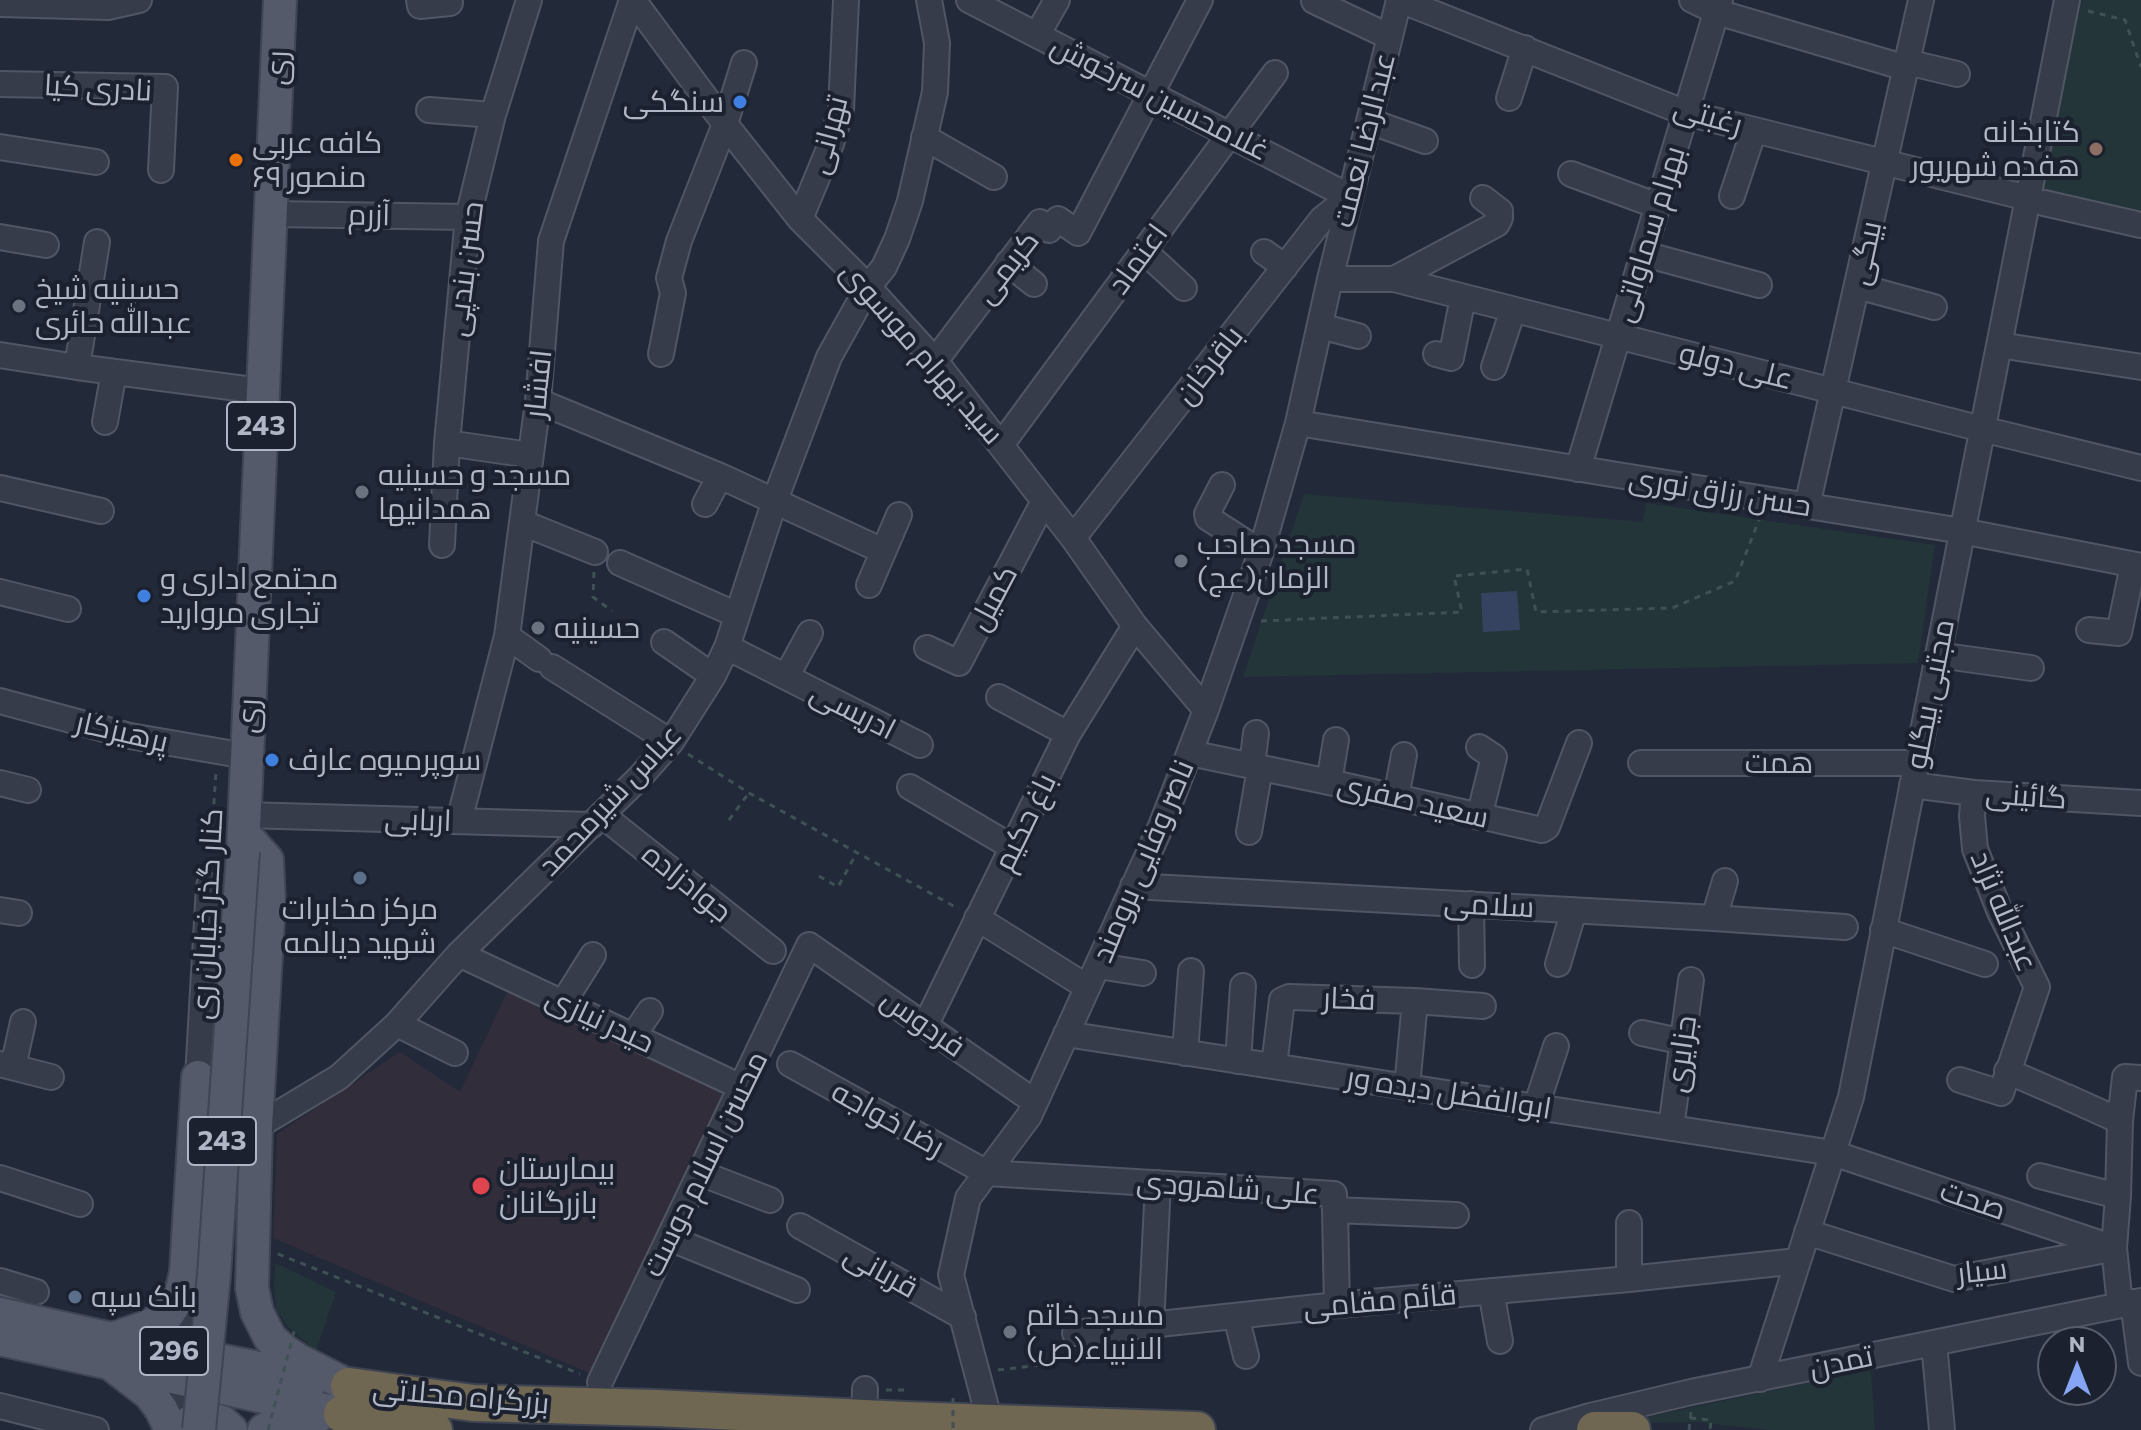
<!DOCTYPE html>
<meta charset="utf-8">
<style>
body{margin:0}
#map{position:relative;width:2141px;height:1430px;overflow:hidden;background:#222939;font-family:Commissioner,sans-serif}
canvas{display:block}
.north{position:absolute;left:2037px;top:1326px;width:80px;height:80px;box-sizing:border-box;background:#1b212e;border:2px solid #575d6b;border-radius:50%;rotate:0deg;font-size:22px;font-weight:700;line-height:32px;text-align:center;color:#b1b6c6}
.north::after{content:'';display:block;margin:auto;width:28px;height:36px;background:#86a5f5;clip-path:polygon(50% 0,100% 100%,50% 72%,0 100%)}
</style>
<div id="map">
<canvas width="2141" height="1430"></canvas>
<div class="north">N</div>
</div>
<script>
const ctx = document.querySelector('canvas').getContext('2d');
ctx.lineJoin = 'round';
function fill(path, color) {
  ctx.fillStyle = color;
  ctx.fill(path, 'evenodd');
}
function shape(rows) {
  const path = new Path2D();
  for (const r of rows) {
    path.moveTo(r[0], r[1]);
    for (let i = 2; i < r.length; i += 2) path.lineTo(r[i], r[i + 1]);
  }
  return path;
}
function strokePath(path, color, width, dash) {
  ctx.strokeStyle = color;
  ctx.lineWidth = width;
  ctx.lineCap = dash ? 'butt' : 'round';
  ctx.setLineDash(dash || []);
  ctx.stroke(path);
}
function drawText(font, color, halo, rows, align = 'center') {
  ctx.font = font + ' Commissioner,Cairo,sans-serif';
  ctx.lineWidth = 8;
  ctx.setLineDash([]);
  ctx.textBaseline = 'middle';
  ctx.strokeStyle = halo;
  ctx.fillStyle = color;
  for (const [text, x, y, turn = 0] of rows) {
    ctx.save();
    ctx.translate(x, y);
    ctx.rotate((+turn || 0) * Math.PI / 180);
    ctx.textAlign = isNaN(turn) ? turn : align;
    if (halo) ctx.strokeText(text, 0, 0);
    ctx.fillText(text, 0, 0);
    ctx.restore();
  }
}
const medical = shape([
 [511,984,733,1087,599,1377,273,1238,277,1134,400,1052,460,1092]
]);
const green = shape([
 [2082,0,2141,0,2141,214,2040,190],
 [1304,494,1643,522,1646,503,1935,545,1918,663,1243,677],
 [275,1263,336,1292,316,1351,287,1326,276,1309,274,1287],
 [1871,1370,1875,1430,1769,1430,1695,1422,1588,1424,1618,1423]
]);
const water = shape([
 [1517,591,1520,630,1483,632,1481,593]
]);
const path = shape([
 [2088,11,2125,20,2141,67],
 [594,572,593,597,612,611],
 [1261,621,1462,612,1454,576,1527,569,1536,612,1672,608,1735,581,1759,520],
 [688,754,749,793,959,909],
 [729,820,748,794],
 [210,864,216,771],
 [819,876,838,887,856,854],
 [278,1254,580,1374],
 [998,1370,1050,1364,1063,1348],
 [886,1390,904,1390],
 [1690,1418,1711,1420,1710,1430],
 [1689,1430,1691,1412]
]);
const minor = shape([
 [419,0,420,6,450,3],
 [633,0,725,124,800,219,868,287,935,361,1073,538,1135,626,1206,710],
 [969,0,1350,197,1322,219,1073,538],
 [1400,0,1686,113,2028,198],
 [1692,0,1717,12,1906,68],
 [1314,1,1390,37],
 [0,4,108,7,139,0],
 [1037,35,1057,0],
 [1907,62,1957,74],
 [0,84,165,87,161,170],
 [1509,98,1525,48],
 [429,110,493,115],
 [1369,121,1425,141],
 [924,137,994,177],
 [0,147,96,162],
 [1571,174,1658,206],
 [1732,196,1754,130],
 [2044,203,2141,225],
 [271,214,468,217],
 [800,219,831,144,841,110,846,0],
 [0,237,46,245],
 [1144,251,1184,288],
 [1264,252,1285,267],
 [1644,254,1759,285],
 [1008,263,1034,284],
 [1330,279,1394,279,1982,429,2141,468],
 [1394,279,1497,224,1500,218,1500,211,1483,198],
 [1857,286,1934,307],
 [1320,326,1358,336],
 [1999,345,2141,367],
 [661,354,673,293,669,278,679,241,725,124,744,63],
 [1436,354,1451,358,1463,297],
 [0,355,77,367,253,390],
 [935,361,1040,222,1049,230,1058,219,1078,233,1200,0],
 [77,367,97,242],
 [1494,367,1513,310],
 [538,401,720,476,883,551],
 [105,422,114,372],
 [1298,423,1962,531,2141,566],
 [447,443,530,455],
 [1001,445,1275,73],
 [1578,469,1720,0],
 [1222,485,1207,514,1208,518,1261,552],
 [0,488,101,511],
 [705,504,720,476],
 [1807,506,1921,0],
 [523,523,595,552],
 [442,545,447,443,468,217,493,115,529,0],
 [620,563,737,615],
 [869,585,899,515],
 [0,592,68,609],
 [2089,630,2119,633,2133,565],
 [507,636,539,659],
 [664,642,713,676],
 [727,647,920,745],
 [927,648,959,663,1044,501],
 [1938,655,2031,668],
 [552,667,671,742],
 [786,677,810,633],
 [999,697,1068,734],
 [0,701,130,736,246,756],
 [1190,753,1329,782,1542,830,1547,827,1579,743],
 [1641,763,1917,763],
 [1252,766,1256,733],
 [1329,782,1336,740],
 [0,783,28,790],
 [1912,785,1974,793,2141,803],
 [910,787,1012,847],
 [1396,797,1404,755],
 [245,815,592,825],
 [602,815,773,951],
 [1479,817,1494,757,1479,747],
 [459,821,507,636,538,401,551,241,632,0],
 [1249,832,1260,768],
 [209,886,198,1077,212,1078],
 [1133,886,1714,918,1845,927],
 [1471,904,1472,965],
 [0,910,19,913],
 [977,918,1087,987],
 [1714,918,1725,881],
 [1883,930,1985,964],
 [459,954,741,1087],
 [1558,964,1574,910],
 [1098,966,1143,973],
 [563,1003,593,955],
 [397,1024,455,1053],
 [926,1024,1068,734,1135,626],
 [1642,1033,1684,1042],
 [1066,1034,1833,1153,2114,1248],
 [633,1036,650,1011],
 [1185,1053,1191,971],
 [1238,1061,1243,986],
 [0,1064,51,1077],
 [790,1064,987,1173,1334,1194,1335,1210,1456,1215],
 [1274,1066,1282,1000,1289,997,1415,1001,1483,1006],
 [13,1067,23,1022],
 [2007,1071,2060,1094],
 [1960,1080,2001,1093,2037,987,2000,912,1975,849,1972,816,1974,793],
 [1407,1087,1415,1001],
 [2067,1097,2120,1121],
 [1536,1107,1556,1046],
 [256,1127,339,1077,397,1024,459,954,640,777,671,742,713,676,727,647,775,500,829,357,868,287,884,267,897,239,910,201,935,92,937,43,929,0],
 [1671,1128,1691,980],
 [700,1173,770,1200],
 [2040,1176,2118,1196],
 [0,1178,80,1204],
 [1335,1210,1337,1305],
 [1629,1223,1629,1279],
 [800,1226,963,1317],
 [1807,1232,1954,1279,2111,1249],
 [669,1238,797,1290],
 [0,1281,36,1292],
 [1491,1291,1500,1341],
 [2133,1302,2141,1363],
 [2120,1305,2114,1248,2118,1196,2120,1121,2125,1077,2141,1078],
 [1236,1316,1246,1356],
 [1151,1325,1158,1183],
 [1075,1333,1337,1305,1629,1279,1798,1261],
 [1934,1343,1942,1430],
 [1760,1379,1851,1097,2067,0],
 [600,1382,809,945,1035,1102],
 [0,1406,96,1430],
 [864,1418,865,1389],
 [990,1422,951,1275,968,1198,1029,1116,1161,826,1206,710,1261,552,1298,423,1330,279,1399,0],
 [176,1430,192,1280],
 [1543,1430,1590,1416,1691,1392,2141,1301]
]);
const major = shape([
 [244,834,267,860,269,903,256,1127,252,1288,257,1312,270,1338,283,1350,298,1360,349,1386],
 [243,851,280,0],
 [0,1314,112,1339,314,1379],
 [0,1339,342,1414],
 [112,1339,147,1327,168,1314,181,1294,186,1272,198,1077],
 [116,1368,150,1394,161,1409,171,1430],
 [182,1430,190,1422,206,1418,222,1422,231,1430],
 [264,1430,278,1423,295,1418,318,1416]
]);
const highway = shape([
 [349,1386,473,1403,656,1408,906,1420,1197,1430],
 [342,1414,434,1430],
 [1595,1430,1632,1430]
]);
const pathBridge = shape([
 [953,1398,953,1430],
 [268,1430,295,1328]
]);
const majorBridge = shape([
 [199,1430,214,1275,243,851]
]);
const markers = [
 [740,102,8,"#3f7fe0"],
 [2096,149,8,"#8d6e63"],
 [236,160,8,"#e8710a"],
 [19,306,8,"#6b7280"],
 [362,492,8,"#6b7280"],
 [1181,561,8,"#6b7280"],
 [144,596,8,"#3f7fe0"],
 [538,628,8,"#6b7280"],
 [272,760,8,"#3f7fe0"],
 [360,878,8,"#5c6f8a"],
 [481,1186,10,"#e0444e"],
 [75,1297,8,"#5c6f8a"],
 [1010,1332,8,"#6b7280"]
];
const shields = [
 [261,426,68],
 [222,1141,68],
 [174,1351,68]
];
const shieldNames = [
 ["243",261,426],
 ["243",222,1141],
 ["296",174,1351]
];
const streetNames = [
 ["ری",277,68,-88],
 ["نادری کیا",98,88,3],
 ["غلامحسین سرخوش",1160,98,27],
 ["رغبتی",1708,116,16],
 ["تهرانی",828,135,-75],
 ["عبدالرضا نعمت",1364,140,-76],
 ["آزرم",369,215,1],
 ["بهرام سماواتی",1649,234,-73],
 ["بیگی",1865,253,-78],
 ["اعتماد",1138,259,-54],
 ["کریمی",1007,267,-52],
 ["حسن بندپی",465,269,-83],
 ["سید بهرام موسوی",922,353,49],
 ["باقرخان",1209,365,-52],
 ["علی دولو",1736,366,14],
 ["افشار",538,384,-84],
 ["حسن رزاق نوری",1720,492,9],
 ["کمیل",993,598,-62],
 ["مجتبی بیگلو",1930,694,-79],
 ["ادریسی",853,711,27],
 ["ری",248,716,-87],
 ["پرهیزکار",122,732,13],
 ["همت",1779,763],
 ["گائینی",2026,796,4],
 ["عباس شیرمحمد",610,800,-47],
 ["سعید صفری",1413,801,13],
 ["اربابی",418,820,2],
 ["باغ حکیم",1025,822,-64],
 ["ناصر وفایی برومند",1143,861,-67],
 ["جوادزاده",687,883,39],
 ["سلامی",1489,905,3],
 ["عبدالله نژاد",2004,911,67],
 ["کنار گذر خیابان ری",207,914,-87],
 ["فخار",1349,999,2],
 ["حیدر نیازی",600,1020,25],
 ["فردوس",923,1023,35],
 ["جزایری",1681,1054,-82],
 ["ابوالفضل دیده ور",1449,1093,9],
 ["رضا خواجه",888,1119,29],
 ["محسن اسلام دوست",705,1164,-64],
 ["علی شاهرودی",1228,1188,4],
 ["صحت",1973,1200,19],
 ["قربانی",881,1271,29],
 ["سیار",1982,1271,-6],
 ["قائم مقامی",1380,1301,-5],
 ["تمدن",1841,1362,-12],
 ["بزرگراه محلاتی",461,1396,5]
];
const poiNames = [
 ["سنگکی",724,102,"right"],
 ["کتابخانه",2080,132,"right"],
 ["هفده شهریور",2080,166,"right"],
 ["کافه عربی",252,143],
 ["منصور ۶۹",252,177],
 ["حسینیه شیخ",35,289],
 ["عبدالله حائری",35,323],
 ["مسجد و حسینیه",378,475],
 ["همدانیها",378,509],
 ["مسجد صاحب",1197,544],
 ["الزمان(عج)",1197,578],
 ["مجتمع اداری و",160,579],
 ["تجاری مروارید",160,613],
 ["حسینیه",554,628],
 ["سوپرمیوه عارف",288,760],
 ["مرکز مخابرات",360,909,"center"],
 ["شهید دیالمه",360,943,"center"],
 ["بیمارستان",499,1169],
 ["بازرگانان",499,1203],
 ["بانک سپه",91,1297],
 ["مسجد خاتم",1026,1315],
 ["الانبیاء(ص)",1026,1349]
];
fill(medical, '#312d3b');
fill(green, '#24353a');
fill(water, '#364360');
strokePath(minor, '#515664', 28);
strokePath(major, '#3f4553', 36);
strokePath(highway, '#3e4351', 40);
strokePath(path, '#3f5155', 3, [6, 6]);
strokePath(minor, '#363c4a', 24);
strokePath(major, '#545a6a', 32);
strokePath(highway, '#706753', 36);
strokePath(majorBridge, '#3f4553', 36, []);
strokePath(pathBridge, '#3f5155', 3, [6, 6]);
strokePath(majorBridge, '#545a6a', 32);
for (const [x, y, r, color] of markers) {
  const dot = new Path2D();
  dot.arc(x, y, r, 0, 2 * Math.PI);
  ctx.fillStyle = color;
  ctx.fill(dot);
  strokePath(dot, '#1b212e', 3);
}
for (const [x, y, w] of shields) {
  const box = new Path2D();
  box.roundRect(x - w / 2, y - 24, w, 48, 6);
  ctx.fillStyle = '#1b212e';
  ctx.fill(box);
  strokePath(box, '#b1b6c6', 2);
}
drawText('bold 28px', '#b1b6c6', null, shieldNames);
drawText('30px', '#b1b6c6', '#1b212e', streetNames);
drawText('30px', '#b1b6c6', '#1b212e', poiNames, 'left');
</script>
